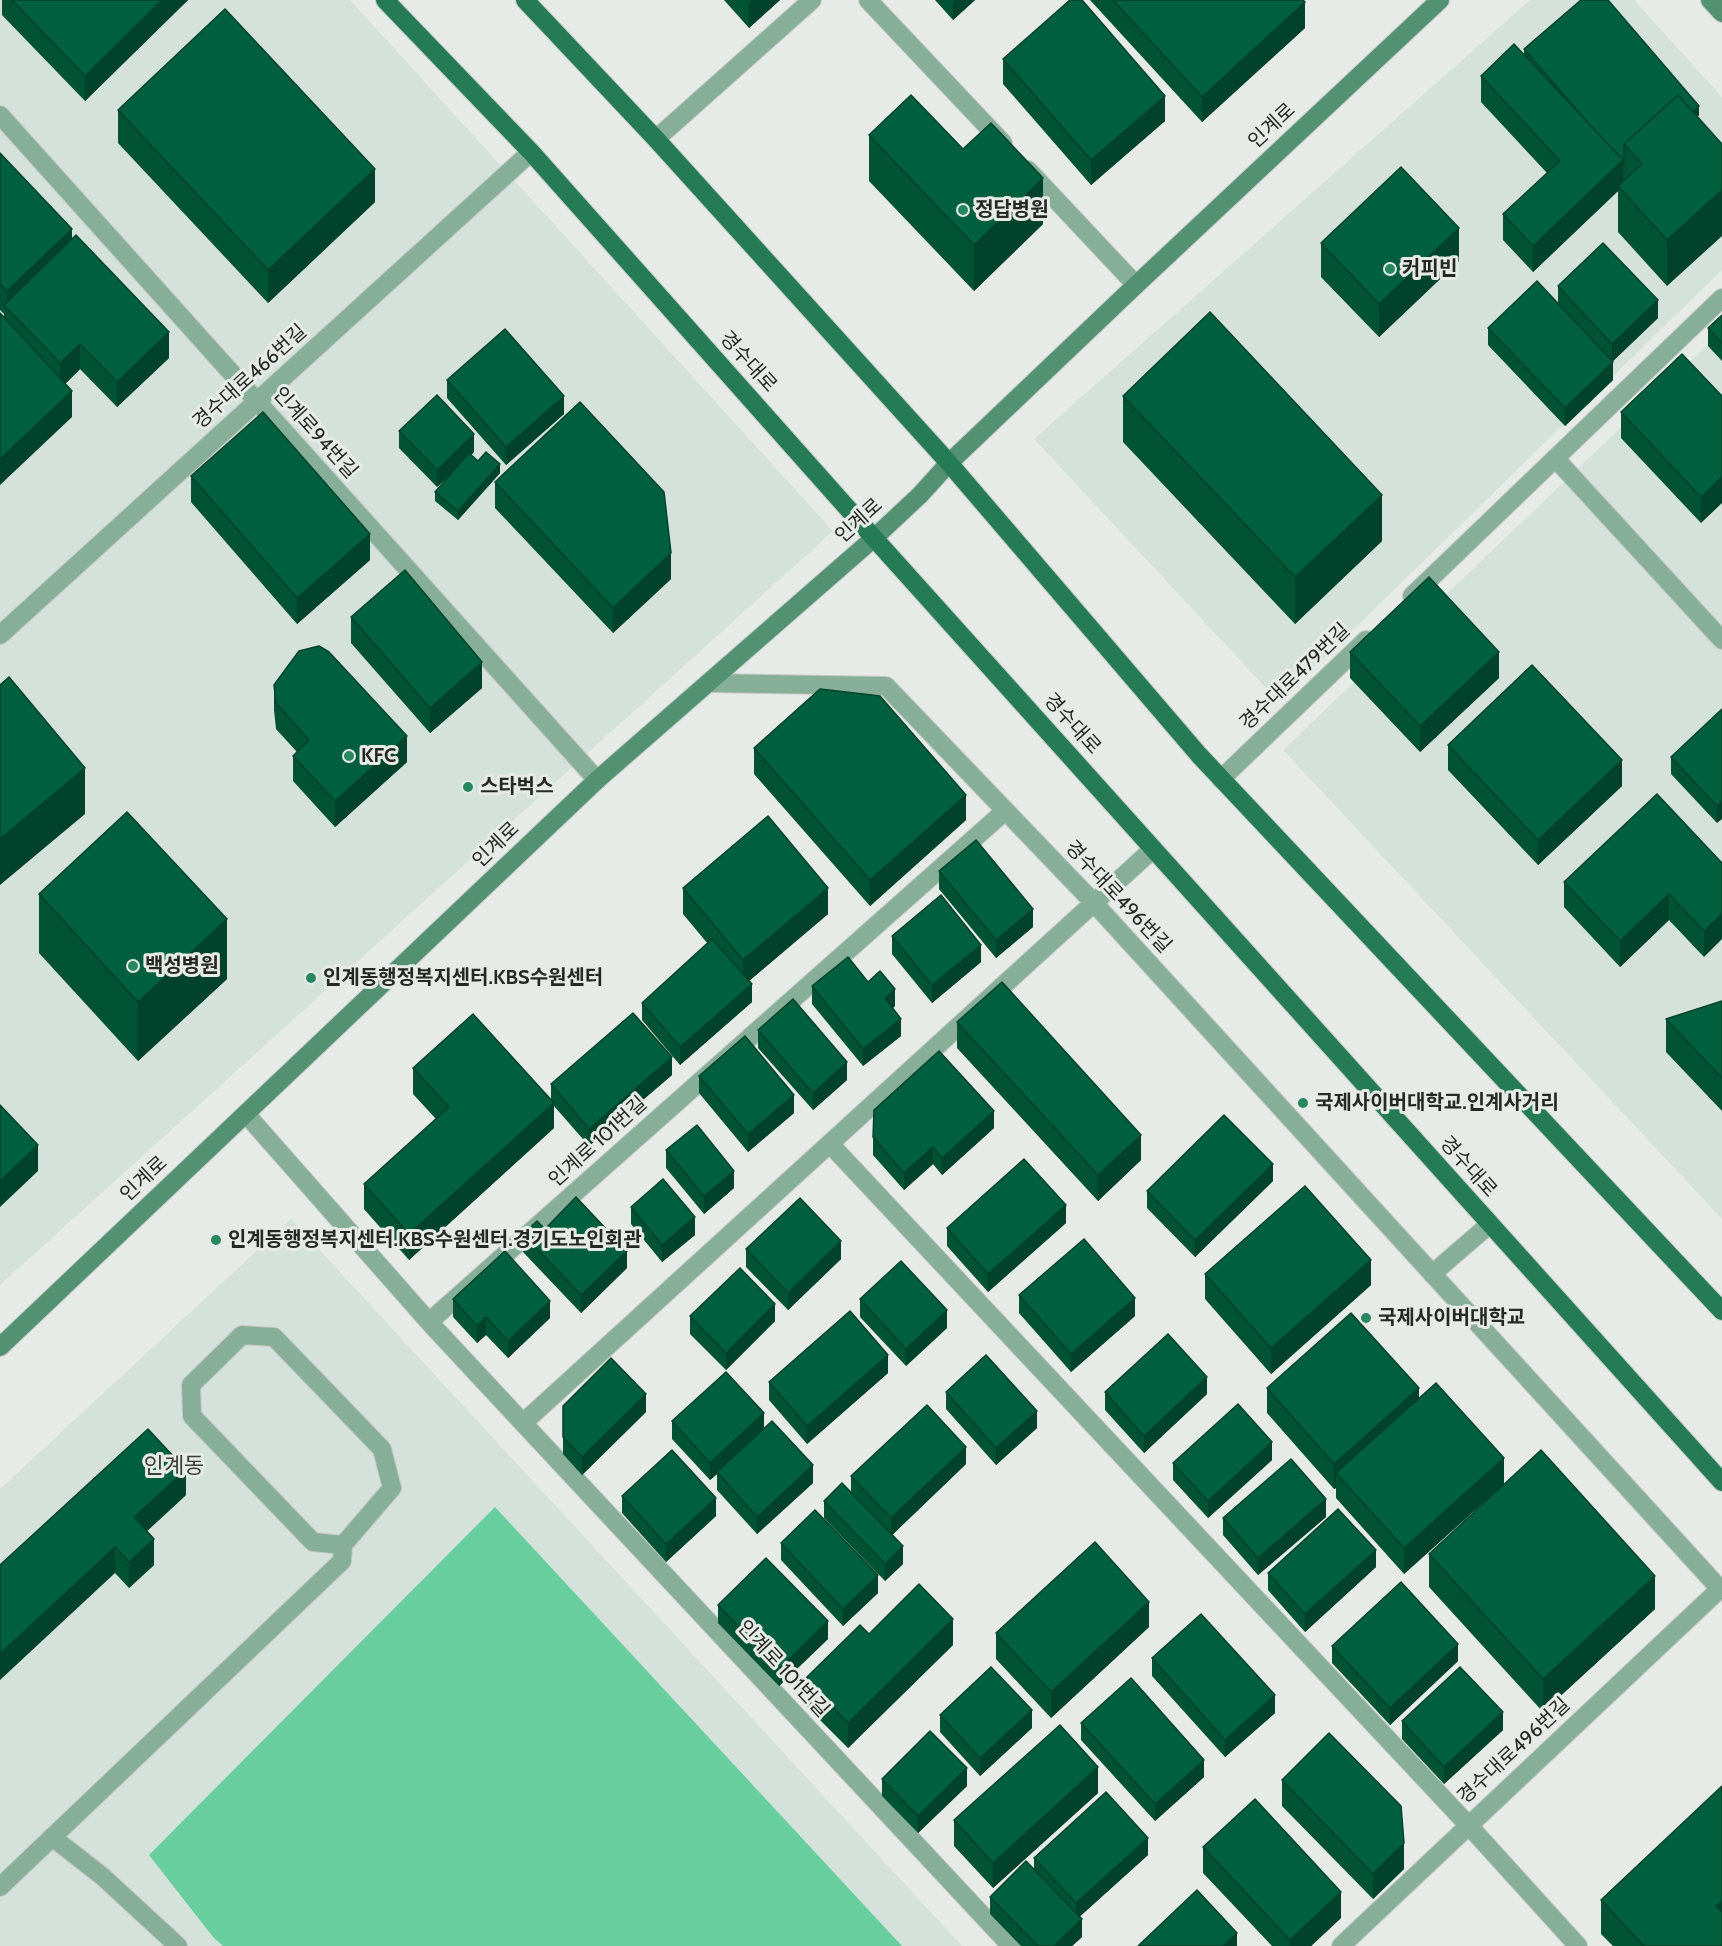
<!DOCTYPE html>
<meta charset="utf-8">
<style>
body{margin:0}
canvas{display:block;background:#e6ebe8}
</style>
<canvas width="1722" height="1946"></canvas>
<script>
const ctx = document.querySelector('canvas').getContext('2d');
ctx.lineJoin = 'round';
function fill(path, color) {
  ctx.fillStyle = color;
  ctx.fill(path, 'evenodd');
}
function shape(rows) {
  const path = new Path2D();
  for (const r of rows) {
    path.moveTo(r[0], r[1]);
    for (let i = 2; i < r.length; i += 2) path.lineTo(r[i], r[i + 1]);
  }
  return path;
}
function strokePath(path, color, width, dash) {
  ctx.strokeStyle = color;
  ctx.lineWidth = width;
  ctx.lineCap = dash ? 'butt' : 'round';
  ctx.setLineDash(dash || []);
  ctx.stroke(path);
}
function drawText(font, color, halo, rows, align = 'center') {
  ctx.font = font + ' Cabin,"Noto Sans KR",sans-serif';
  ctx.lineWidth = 6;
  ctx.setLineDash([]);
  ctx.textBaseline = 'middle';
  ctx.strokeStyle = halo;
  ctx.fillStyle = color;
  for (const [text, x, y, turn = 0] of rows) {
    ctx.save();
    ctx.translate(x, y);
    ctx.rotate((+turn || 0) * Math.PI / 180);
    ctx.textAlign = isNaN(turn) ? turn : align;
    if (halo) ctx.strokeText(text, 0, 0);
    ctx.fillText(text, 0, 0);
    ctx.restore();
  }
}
const built = shape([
 [0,0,350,0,833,531,0,1285],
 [1530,0,1634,0,1722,97,1722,270,1279,702,1034,439],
 [1722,331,1722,1219,1283,750],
 [291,1219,962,1946,0,1946,0,1489]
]);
const forest = shape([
 [495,1507,902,1946,223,1946,213,1937,149,1855]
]);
const lane = shape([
 [52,1837,102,1876,178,1946],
 [0,1887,342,1561,343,1545,392,1488,382,1449,274,1337,242,1335,191,1385,192,1416,313,1542,343,1545]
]);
const street = shape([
 [868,0,1003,143],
 [0,115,597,780],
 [656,139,812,0],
 [1028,170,1136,285],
 [1555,458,1722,640],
 [1412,596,1722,298],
 [0,635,531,152],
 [708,683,886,686,1094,903,1720,1589],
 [1221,779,1366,640],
 [246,1114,429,1322,1005,811],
 [830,1144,1471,1828,1578,1946],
 [1432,1274,1490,1224],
 [429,1322,523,1423,1153,849],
 [523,1423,1011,1946],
 [1341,1946,1722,1587]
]);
const secondary = shape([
 [1710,0,1722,13],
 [0,1347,597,780,874,538,920,495,949,463,1136,285,1440,0]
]);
const primary = shape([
 [385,0,531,152,874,538,1722,1482],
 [525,0,656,139,949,463,1199,755,1722,1311]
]);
const wall = shape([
 [2,0,188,0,85,101,2,15],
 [724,0,780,0,749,28],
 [935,0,975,0,953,20],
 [1090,0,1303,0,1305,28,1202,122],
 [1524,49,1699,115,1697,117,1667,286,1618,232,1618,191,1533,272,1503,240,1503,214,1547,173,1481,102,1481,76,1524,56],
 [1003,59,1165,121,1091,185,1003,84],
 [118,110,375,202,268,303,118,143],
 [869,135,963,149,1043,224,974,291,869,181],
 [0,153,72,239,169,358,117,407,80,369,65,384,72,417,4,318,4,314,0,310],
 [1321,243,1459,261,1379,337,1321,277],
 [1558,286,1658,318,1613,361,1613,380,1565,426,1488,345,1488,328,1558,303],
 [1722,315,1722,361,1708,346,1708,328],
 [447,380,564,414,506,465,447,398],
 [1123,396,1382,541,1295,624,1123,442],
 [1722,396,1701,523,1621,438,1621,412],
 [399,431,474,452,471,455,478,461,500,473,458,520,435,501,435,492,449,476,437,487,399,448],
 [191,476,370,560,297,624,191,502],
 [495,482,671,579,613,633,495,508],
 [351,617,482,688,430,733,351,643],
 [1350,652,1499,678,1420,752,1350,678],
 [274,685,407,762,335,827,293,781,293,756,297,752,276,729,274,710],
 [1722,709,1717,823,1671,774,1671,757],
 [1448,745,1622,786,1538,865,1448,770],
 [754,748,966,820,870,906,754,774],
 [1722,863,1704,957,1669,920,1620,967,1564,907,1564,882],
 [939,871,1033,927,996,958,939,889],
 [683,888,828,914,749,981,752,1002,680,1065,642,1020,642,1003,708,944,683,914],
 [39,894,227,979,138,1061,39,953],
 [892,936,981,962,932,1003,892,954],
 [868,982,895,1006,893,1008,901,1036,863,1066,812,1004,812,986],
 [1722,1001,1722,1111,1666,1052,1666,1019],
 [957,1022,1141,1160,1098,1201,957,1048],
 [758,1030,847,1080,813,1110,758,1048],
 [413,1068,551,1099,551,1084,672,1075,589,1146,554,1106,554,1128,409,1260,364,1209,364,1184,436,1119,413,1094],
 [699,1076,794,1113,748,1152,699,1093],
 [994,1128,942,1175,933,1164,904,1190,873,1155,873,1137],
 [666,1150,734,1188,704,1214,666,1168],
 [1273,1181,1195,1257,1147,1208,1147,1191],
 [631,1207,695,1235,662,1262,631,1224],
 [1066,1223,988,1292,947,1246,947,1228],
 [523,1234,627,1268,581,1313,523,1252],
 [746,1249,841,1259,788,1310,746,1267],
 [1205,1274,1371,1285,1271,1374,1205,1299],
 [1019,1295,1135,1316,1071,1372,1019,1313],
 [453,1299,550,1318,508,1358,486,1335,477,1343,453,1317],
 [860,1299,947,1328,906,1366,860,1317],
 [690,1316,775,1321,726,1370,690,1334],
 [888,1373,807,1444,769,1400,769,1382],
 [1267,1388,1419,1399,1504,1484,1404,1574,1336,1498,1336,1488,1334,1489,1267,1413],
 [946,1392,1037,1428,996,1465,946,1409],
 [1105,1392,1207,1394,1144,1453,1105,1410],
 [563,1406,646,1412,582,1475,563,1454],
 [672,1421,764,1429,813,1483,757,1534,717,1490,717,1474,710,1480,672,1439],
 [1272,1460,1208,1518,1173,1480,1173,1463],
 [966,1464,892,1535,903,1564,885,1581,824,1518,824,1501,851,1492,851,1476],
 [186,1495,147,1531,154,1565,129,1588,115,1573,0,1565],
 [622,1496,716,1516,666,1562,622,1513],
 [1326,1517,1258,1575,1223,1535,1223,1518],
 [781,1543,878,1593,843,1626,781,1560],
 [1429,1554,1655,1609,1543,1712,1429,1587],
 [1376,1567,1305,1632,1268,1590,1268,1573],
 [718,1605,828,1639,779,1686,718,1623],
 [1149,1627,1051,1718,996,1659,996,1633],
 [869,1634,953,1645,848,1748,805,1705,805,1679],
 [1332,1646,1458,1661,1390,1725,1332,1663],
 [1152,1658,1275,1713,1225,1757,1152,1676],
 [940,1715,1032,1728,980,1776,940,1732],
 [1402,1721,1503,1730,1444,1784,1402,1739],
 [1081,1723,1204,1777,1155,1821,1081,1740],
 [882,1779,967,1786,918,1833,882,1796],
 [1282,1780,1404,1869,1373,1899,1282,1806],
 [1098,1793,993,1888,954,1846,954,1820],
 [1203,1847,1341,1918,1311,1946,1272,1946,1203,1873],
 [1148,1855,1079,1917,1082,1937,1072,1946,1021,1946,990,1914,990,1897,1034,1870,1034,1858],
 [1601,1900,1722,1946,1613,1946,1601,1934]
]);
const shadedWall = shape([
 [162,0,188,0,85,101,85,76],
 [752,0,780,0,749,28,749,2],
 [955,0,975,0,953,20,953,2],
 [1305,2,1305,28,1202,122,1202,97],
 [1165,96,1165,121,1091,185,1091,160],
 [1699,106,1699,115,1642,165,1638,160],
 [1623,160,1623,186,1618,186,1618,191,1533,272,1533,246],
 [375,169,375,202,268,303,268,270],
 [1043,178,1043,224,974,291,974,245],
 [1722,190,1722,236,1667,286,1667,240],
 [1459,228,1459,261,1379,337,1379,304],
 [72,229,72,255,7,308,7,291],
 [1658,300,1658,318,1612,362,1612,344],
 [169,332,169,358,117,407,117,382],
 [80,344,80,369,60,389,60,363],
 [1613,362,1613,380,1565,426,1565,408],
 [72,391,72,417,0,485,0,459],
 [564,396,564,414,506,465,506,447],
 [474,434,474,452,437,487,437,470],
 [500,464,500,473,458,520,458,511],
 [1722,477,1722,503,1701,523,1701,497],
 [1382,495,1382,541,1295,624,1295,577],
 [370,534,370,560,297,624,297,598],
 [671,553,671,579,613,633,613,608],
 [1499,652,1499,678,1420,752,1420,726],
 [482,662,482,688,430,733,430,708],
 [407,736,407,762,335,827,335,801],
 [1622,760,1622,786,1538,865,1538,840],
 [85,768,85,814,0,885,0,839],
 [966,795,966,820,870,906,870,880],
 [1722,801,1722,819,1717,823,1717,806],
 [828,888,828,914,743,986,743,960],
 [1669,894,1669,920,1620,967,1620,941],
 [1033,909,1033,927,996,958,996,940],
 [1722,914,1722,939,1704,957,1704,931],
 [227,919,227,979,138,1061,138,1002],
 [981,945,981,962,932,1003,932,985],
 [752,984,752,1002,680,1065,680,1047],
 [895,989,895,1006,885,1015,885,998],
 [901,1019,901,1036,863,1066,863,1049],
 [672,1057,672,1075,589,1146,589,1129],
 [847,1062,847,1080,813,1110,813,1093],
 [794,1095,794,1113,748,1152,748,1134],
 [554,1103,554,1128,409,1260,409,1234],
 [994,1111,994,1128,942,1175,942,1158],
 [1141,1135,1141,1160,1098,1201,1098,1175],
 [38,1145,38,1171,0,1207,0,1181],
 [933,1147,933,1164,904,1190,904,1173],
 [1273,1164,1273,1181,1195,1257,1195,1240],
 [734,1171,734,1188,704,1214,704,1196],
 [1066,1205,1066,1223,988,1292,988,1274],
 [695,1217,695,1235,662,1262,662,1245],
 [841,1241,841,1259,788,1310,788,1293],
 [627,1251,627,1268,581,1313,581,1295],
 [1371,1260,1371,1285,1271,1374,1271,1348],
 [1135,1298,1135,1316,1071,1372,1071,1354],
 [550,1301,550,1318,508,1358,508,1341],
 [775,1304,775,1321,726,1370,726,1353],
 [947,1310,947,1328,906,1366,906,1349],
 [486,1317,486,1335,477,1343,477,1326],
 [888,1355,888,1373,807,1444,807,1426],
 [1207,1377,1207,1394,1144,1453,1144,1436],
 [1419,1388,1419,1414,1336,1473,1336,1488,1334,1489,1334,1464],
 [646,1394,646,1412,582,1475,582,1457],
 [1037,1411,1037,1428,996,1465,996,1448],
 [764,1413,764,1431,717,1472,717,1474,710,1480,710,1463],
 [1272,1442,1272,1460,1208,1518,1208,1501],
 [966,1447,966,1464,891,1536,891,1518],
 [1504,1458,1504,1484,1404,1574,1404,1548],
 [813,1465,813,1483,757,1534,757,1517],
 [186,1470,186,1495,134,1543,134,1517],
 [716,1498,716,1516,666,1562,666,1544],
 [1326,1499,1326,1517,1258,1575,1258,1558],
 [154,1539,154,1565,129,1588,129,1562],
 [903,1546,903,1564,885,1581,885,1564],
 [115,1547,115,1573,0,1680,0,1654],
 [1376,1550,1376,1567,1305,1632,1305,1614],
 [878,1575,878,1593,843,1626,843,1609],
 [1655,1576,1655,1609,1543,1712,1543,1679],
 [1149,1602,1149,1627,1051,1718,1051,1692],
 [953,1619,953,1645,848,1748,848,1723],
 [828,1621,828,1639,779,1686,779,1669],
 [1458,1644,1458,1661,1390,1725,1390,1708],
 [1275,1695,1275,1713,1225,1757,1225,1740],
 [1032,1710,1032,1728,980,1776,980,1758],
 [1503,1712,1503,1730,1444,1784,1444,1767],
 [1204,1760,1204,1777,1155,1821,1155,1804],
 [1098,1767,1098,1793,993,1888,993,1863],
 [967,1768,967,1786,918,1833,918,1816],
 [1148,1838,1148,1855,1076,1920,1076,1903],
 [1404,1843,1404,1869,1373,1899,1373,1874],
 [1341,1892,1341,1918,1311,1946,1290,1946,1290,1940],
 [1722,1901,1722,1934,1716,1906],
 [1082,1919,1082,1937,1072,1946,1054,1946],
 [1237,1933,1237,1946,1223,1946]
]);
const building = shape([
 [12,0,162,0,85,76,12,0],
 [1070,0,1082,0,1165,96,1091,160,1003,59,1070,0],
 [1113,0,1303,0,1305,2,1202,97,1113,0],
 [1581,0,1608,0,1699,106,1693,112,1678,95,1624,144,1624,165,1623,160,1590,125,1524,49,1581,0],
 [225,9,375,169,268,270,118,110,225,9],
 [1514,44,1623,160,1533,246,1503,214,1560,161,1481,76,1514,44],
 [911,95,963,149,991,123,1043,178,974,245,869,135,911,95],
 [1678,95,1722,144,1722,190,1667,240,1618,186,1642,164,1624,144,1678,95],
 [0,153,72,229,7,291,0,284,0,153],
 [1401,167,1459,228,1379,304,1321,243,1401,167],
 [76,235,169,332,117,382,80,344,60,363,4,305,76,235],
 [1603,243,1658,300,1612,344,1558,286,1603,243],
 [1537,281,1613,362,1565,408,1488,328,1537,281],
 [1210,312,1382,495,1295,577,1123,396,1210,312],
 [0,313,72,391,0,459,0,313],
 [1722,315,1722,343,1708,328,1722,315],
 [505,329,564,396,506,447,447,380,505,329],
 [1682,354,1722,396,1722,477,1701,497,1621,412,1682,354],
 [437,395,474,434,437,470,399,431,437,395],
 [580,402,664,492,671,553,613,608,495,482,580,402],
 [263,412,370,534,297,598,191,476,263,412],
 [486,452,500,464,458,511,435,492,469,453,478,461,486,452],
 [405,570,482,662,430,708,351,617,405,570],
 [1429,577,1499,652,1420,726,1350,652,1429,577],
 [319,646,329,652,407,736,335,801,293,756,309,740,276,703,274,685,299,651,319,646],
 [1532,665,1622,760,1538,840,1448,745,1532,665],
 [9,677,85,768,0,839,0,685,9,677],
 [820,689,880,696,966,795,870,880,754,748,820,689],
 [1722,709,1722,801,1717,806,1671,757,1722,709],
 [1657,794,1722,863,1722,914,1704,931,1669,894,1620,941,1564,882,1657,794],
 [127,812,227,919,138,1002,39,894,127,812],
 [768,816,828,888,743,960,683,888,768,816],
 [976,840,1033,909,996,940,939,871,976,840],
 [941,895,981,945,932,985,892,936,941,895],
 [712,939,752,984,680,1047,642,1003,712,939],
 [848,957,868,982,880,971,895,989,885,998,901,1019,863,1049,812,986,848,957],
 [1002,982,1141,1135,1098,1175,957,1022,1002,982],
 [793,999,847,1062,813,1093,758,1030,793,999],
 [1722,1001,1722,1078,1666,1019,1722,1001],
 [633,1013,672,1057,589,1129,551,1084,633,1013],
 [473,1014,554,1103,409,1234,364,1184,449,1107,413,1068,473,1014],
 [745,1036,794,1095,748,1134,699,1076,745,1036],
 [939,1051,994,1111,942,1158,933,1147,904,1173,873,1137,874,1110,939,1051],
 [0,1105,38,1145,0,1181,0,1105],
 [1224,1115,1273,1164,1195,1240,1147,1191,1224,1115],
 [697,1125,734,1171,704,1196,666,1150,697,1125],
 [1024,1159,1066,1205,988,1274,947,1228,1024,1159],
 [663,1179,695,1217,662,1245,631,1207,663,1179],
 [1305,1186,1371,1260,1271,1348,1205,1274,1305,1186],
 [576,1197,627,1251,581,1295,523,1234,537,1221,545,1229,576,1197],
 [800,1198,841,1241,788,1293,746,1249,800,1198],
 [1084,1239,1135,1298,1071,1354,1019,1295,1084,1239],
 [505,1251,550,1301,508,1341,486,1317,477,1326,453,1299,505,1251],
 [901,1261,947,1310,906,1349,860,1299,901,1261],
 [740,1268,775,1304,726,1353,690,1316,740,1268],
 [850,1311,888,1355,807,1426,769,1382,850,1311],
 [1351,1313,1419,1388,1334,1464,1267,1388,1351,1313],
 [1168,1334,1207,1377,1144,1436,1105,1392,1168,1334],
 [986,1355,1037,1411,996,1448,946,1392,986,1355],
 [611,1358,646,1394,582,1457,563,1437,563,1406,611,1358],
 [726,1372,764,1413,710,1463,672,1421,726,1372],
 [1436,1383,1504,1458,1404,1548,1336,1473,1436,1383],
 [1238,1404,1272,1442,1208,1501,1173,1463,1238,1404],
 [927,1405,966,1447,891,1518,851,1476,927,1405],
 [772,1421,813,1465,757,1517,717,1472,772,1421],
 [148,1429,186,1470,134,1517,154,1539,129,1562,115,1547,0,1654,0,1565,148,1429],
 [672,1450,716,1498,666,1544,622,1496,672,1450],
 [1541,1450,1655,1576,1543,1679,1429,1554,1541,1450],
 [1291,1459,1326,1499,1258,1558,1223,1518,1291,1459],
 [842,1483,903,1546,885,1564,824,1501,842,1483],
 [1338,1509,1376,1550,1305,1614,1268,1573,1338,1509],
 [815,1510,878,1575,843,1609,781,1543,815,1510],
 [1095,1542,1149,1602,1051,1692,996,1633,1095,1542],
 [766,1558,828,1621,779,1669,718,1605,766,1558],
 [1401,1582,1458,1644,1390,1708,1332,1646,1401,1582],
 [919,1584,953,1619,848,1723,805,1679,860,1625,869,1634,919,1584],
 [1201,1614,1275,1695,1225,1740,1152,1658,1201,1614],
 [991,1667,1032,1710,980,1758,940,1715,991,1667],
 [1460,1667,1503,1712,1444,1767,1402,1721,1460,1667],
 [1131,1678,1204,1760,1155,1804,1081,1723,1131,1678],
 [1060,1725,1098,1767,993,1863,954,1820,1060,1725],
 [930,1731,967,1768,918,1816,882,1779,930,1731],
 [1329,1733,1401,1806,1404,1843,1373,1874,1282,1780,1329,1733],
 [1722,1786,1722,1901,1716,1906,1722,1912,1722,1946,1644,1946,1601,1900,1722,1786],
 [1106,1792,1148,1838,1076,1903,1034,1858,1106,1792],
 [1255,1799,1341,1892,1290,1940,1203,1847,1255,1799],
 [1026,1861,1082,1919,1054,1946,1038,1946,990,1897,1026,1861],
 [1197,1890,1237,1933,1223,1946,1138,1946,1197,1890]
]);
const markers = [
 [963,210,6,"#29875f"],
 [1390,269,6,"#29875f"],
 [349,756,6,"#29875f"],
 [468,787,6,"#29875f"],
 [133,966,6,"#29875f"],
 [311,978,6,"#29875f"],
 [1303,1103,6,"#29875f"],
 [216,1240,6,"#29875f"],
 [1366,1318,6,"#29875f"]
];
const streetNames = [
 ["인계로",1272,126,-43],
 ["경수대로",748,362,48],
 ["경수대로466번길",250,377,-42],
 ["인계로94번길",315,433,48],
 ["인계로",859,521,-42],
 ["경수대로479번길",1295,677,-44],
 ["경수대로",1072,724,48],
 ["인계로",496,845,-44],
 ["경수대로496번길",1118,897,47],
 ["인계로 101번길",598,1142,-42],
 ["경수대로",1468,1167,48],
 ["인계로",144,1179,-43],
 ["인계로 101번길",783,1669,47],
 ["경수대로496번길",1514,1751,-43]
];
const poiNames = [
 ["정답병원",975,210],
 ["커피빈",1402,269],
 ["KFC",361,756],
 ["스타벅스",480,787],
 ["백성병원",145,966],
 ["인계동행정복지센터.KBS수원센터",323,978],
 ["국제사이버대학교.인계사거리",1315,1103],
 ["인계동행정복지센터.KBS수원센터.경기도노인회관",228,1240],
 ["국제사이버대학교",1378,1318]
];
const quarterNames = [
 ["인계동",174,1467]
];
fill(built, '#d5e2db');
fill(forest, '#68ce9d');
strokePath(lane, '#c3c8c5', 20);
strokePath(street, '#c3c8c5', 20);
strokePath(secondary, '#c3c8c5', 20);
strokePath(primary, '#c3c8c5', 20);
strokePath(lane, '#86ae99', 18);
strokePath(street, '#86ae99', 18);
strokePath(secondary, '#529172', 18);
strokePath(primary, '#247b56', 18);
fill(wall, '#005235');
fill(shadedWall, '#00422b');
fill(building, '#005f3e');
strokePath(building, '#00422b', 1.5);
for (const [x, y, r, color] of markers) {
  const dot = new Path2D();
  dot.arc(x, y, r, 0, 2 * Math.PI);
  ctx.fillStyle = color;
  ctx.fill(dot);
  strokePath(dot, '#e6ebe8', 2);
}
drawText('20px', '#262826', '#e6ebe8', streetNames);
drawText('bold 20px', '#262826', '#e6ebe8', poiNames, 'left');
drawText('22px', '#393d3a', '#e6ebe8', quarterNames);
</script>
